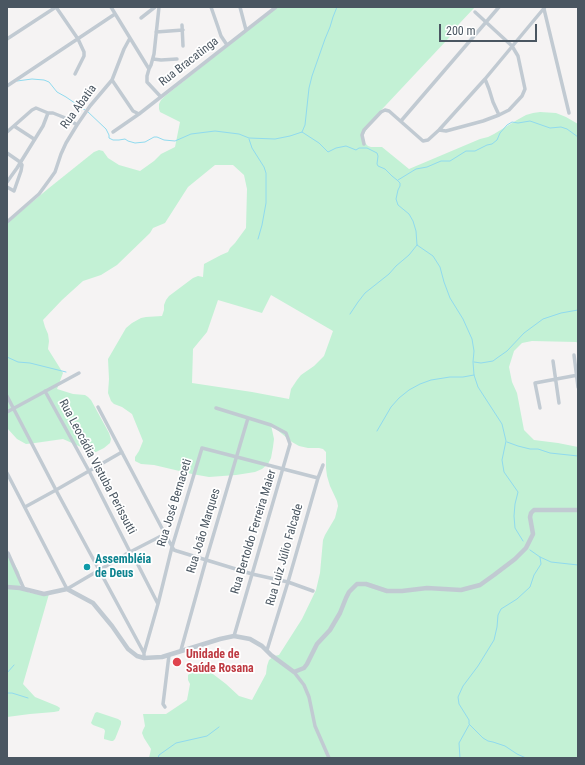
<!DOCTYPE html>
<meta charset="utf-8">
<style>
body{margin:0}
#map{position:relative;width:585px;height:765px;overflow:hidden;background:#f5f3f3;font-family:"Roboto Condensed",sans-serif}
canvas{display:block}
.frame{position:absolute;inset:0;border:8px solid #4a5661;pointer-events:none}
.scale{position:absolute;left:439px;top:24px;width:98px;height:18px;box-sizing:border-box;border:2px solid #4a5661;border-top:0;padding-left:5px;font-size:12px;line-height:14px;white-space:nowrap;color:#4a5661;-webkit-text-stroke:3px #fff;paint-order:stroke}
</style>
<div id="map">
<canvas width="585" height="765"></canvas>
<div class="frame"></div>
<div class="scale">200 m</div>
</div>
<script>
const ctx = document.querySelector('canvas').getContext('2d');
ctx.lineJoin = 'round';
function fill(path, color) {
  ctx.fillStyle = color;
  ctx.fill(path, 'evenodd');
}
function shape(rows) {
  const path = new Path2D();
  for (const r of rows) {
    path.moveTo(r[0], r[1]);
    for (let i = 2; i < r.length; i += 2) path.lineTo(r[i], r[i + 1]);
  }
  return path;
}
function strokePath(path, color, width, dash) {
  ctx.strokeStyle = color;
  ctx.lineWidth = width;
  ctx.lineCap = dash ? 'butt' : 'round';
  ctx.setLineDash(dash || []);
  ctx.stroke(path);
}
function drawText(font, color, halo, rows, align = 'center') {
  ctx.font = font + ' "Roboto Condensed",sans-serif';
  ctx.lineWidth = 3.5;
  ctx.setLineDash([]);
  ctx.textBaseline = 'middle';
  ctx.strokeStyle = halo;
  ctx.fillStyle = color;
  for (const [text, x, y, turn = 0] of rows) {
    ctx.save();
    ctx.translate(x, y);
    ctx.rotate((+turn || 0) * Math.PI / 180);
    ctx.textAlign = isNaN(turn) ? turn : align;
    if (halo) ctx.strokeText(text, 0, 0);
    ctx.fillText(text, 0, 0);
    ctx.restore();
  }
}
const green = shape([
 [277,7,475,7,459,24,453,33,446,41,371,121,363,136,365,143,368,146,371,147,382,147,409,169,480,139,488,137,494,134,517,120,526,115,533,113,540,112,556,113,566,117,578,124,578,343,576,342,532,341,522,343,514,351,509,367,512,382,517,393,524,430,534,440,558,443,578,447,578,758,149,758,151,749,144,738,142,733,143,730,145,726,143,714,166,714,187,700,190,684,188,680,188,675,193,671,203,669,209,671,226,684,239,696,252,700,266,674,267,666,269,660,274,656,279,655,302,619,316,590,320,573,323,540,325,535,335,518,338,506,337,501,330,486,327,476,326,468,326,452,323,449,319,448,308,448,299,446,292,442,271,425,274,439,273,447,271,458,268,464,262,469,255,472,236,475,209,477,192,474,154,465,141,464,135,461,135,457,139,451,143,441,132,414,122,407,114,404,111,401,108,393,109,379,108,359,126,328,132,323,141,318,146,317,162,316,164,310,164,305,166,300,169,296,193,278,198,276,203,277,204,264,221,255,228,252,230,248,235,243,246,228,247,189,244,175,233,165,215,165,188,187,165,223,153,228,150,233,117,265,101,275,83,281,62,300,43,320,45,327,48,334,49,341,48,349,63,373,57,389,73,394,85,395,88,397,91,400,109,433,111,439,110,443,104,448,96,452,92,452,63,439,35,443,26,444,17,439,7,428,7,223,49,188,94,152,99,150,103,151,108,158,119,165,140,171,154,161,161,154,175,147,180,122,160,112,159,109,159,104,161,100,165,96],
 [271,295,333,331,324,356,314,366,301,375,297,380,291,389,289,399,252,392,192,383,193,349,207,332,218,300,262,313],
 [7,551,19,572,20,576,20,587,30,593,49,594,23,684,35,697,57,706,60,708,59,711,54,712,30,714,7,717],
 [97,712,118,719,121,721,121,724,115,739,113,741,111,741,104,739,104,737,105,731,104,729,93,725,91,723,95,713]
]);
const stream = shape([
 [17,81,32,79,44,80,49,82,57,92,66,97,85,110],
 [87,111,106,129,109,135,109,138,113,140,119,140,125,139,128,141,135,143,145,142,154,137,157,137,164,140,175,141,191,134,215,131,239,134,249,138,275,139,290,136,302,132,319,143,328,152,336,148,346,146,356,150,359,148,367,148,377,153,378,156,377,164,378,166,385,169,392,176,397,180,400,183,400,186,398,190,396,199,398,205,409,214,413,221,416,231,417,245,433,256,440,267,444,282,450,298,463,319,472,339,474,351,473,362,474,375,478,387,502,424,506,441,502,460,504,472,518,492,515,504,514,516,515,528,523,541],
 [302,132,305,125,309,88,312,76,325,39,330,27,333,17,337,7],
 [249,139,252,148,264,167,266,173,266,203,262,225,258,239],
 [398,180,416,169,427,167,441,161,450,161,466,151,475,151,487,145,492,144,497,140,500,133,507,125,512,122,518,123,530,121,550,128,561,127,567,129,578,137],
 [350,314,358,302,365,293,389,274,396,266,409,255,417,245],
 [7,357,18,362,30,363,66,372],
 [474,362,481,363,493,361,497,358,507,351,524,333,543,319,561,313,578,310],
 [377,431,391,407,399,398,409,390,420,384,431,380,450,377,463,377,474,375],
 [507,442,518,446,530,449,538,449,550,453,578,456],
 [530,550,540,557,551,562,578,565],
 [7,673,14,665],
 [7,693,12,693,28,698],
 [158,758,159,755,176,743,207,736,219,727],
 [460,758,459,743,469,725],
 [526,758,517,754,505,746,493,742,488,741,483,738,469,724,469,720,459,704,458,697,463,686,478,666,494,640,497,627,498,615,501,609,517,599,530,587,534,575,541,564,540,557]
]);
const minor = shape([
 [56,7,78,39,84,52,84,56,75,74],
 [111,7,149,69],
 [159,7,154,54,151,65,149,69,147,76,147,82,161,97],
 [211,7,218,27,221,36,227,45],
 [240,7,246,30],
 [544,9,569,113],
 [141,18,155,7],
 [182,25,183,46],
 [156,32,183,30],
 [7,39,56,7],
 [153,59,161,60,177,59],
 [485,79,489,89,493,102,499,115],
 [112,80,133,111,139,114],
 [7,86,115,14],
 [401,121,499,7],
 [14,126,34,139],
 [439,130,446,131,483,121,499,115,509,110,522,96,525,89,518,56,512,46,475,12],
 [7,132,32,110,36,108,48,113,53,113,68,119,77,125],
 [113,132,139,114,276,7],
 [364,144,362,135,364,130,381,112,385,110,389,111,423,141,428,140,439,130,485,79,545,7],
 [7,153,20,162,22,165,21,171,14,191,7,187],
 [7,182,17,168,43,126,48,113],
 [7,222,39,194,50,179,55,172,61,154,66,143,77,125,90,106,112,80,124,49,130,38],
 [574,355,578,387],
 [553,361,559,403],
 [45,391,89,471,130,552],
 [7,396,57,492,144,653],
 [98,407,165,534,174,550,177,551,252,574,288,582,313,591],
 [216,408,271,425,286,433,290,444,234,636],
 [540,408,535,383,578,375],
 [7,412,79,373],
 [7,473,67,589,130,552,165,534],
 [25,507,56,490,122,452],
 [8,553,24,589],
 [126,554,132,556,135,559,158,604],
 [181,650,206,560,248,418],
 [267,650,288,582,318,478,323,465],
 [144,658,144,653,158,604,172,547,202,448,318,478],
 [294,672,304,685,309,697,315,726,329,758],
 [165,707,163,704,164,696,169,655]
]);
const tertiary = shape([
 [7,587,20,588,44,594,67,589,93,603,112,626,128,649,137,656,144,658,162,657,220,639,234,636,250,639,262,646,271,655,294,672,304,668,307,664,317,644,330,630,340,613,346,598,349,592,357,584,366,584,387,591,402,591,427,588,461,590,480,585,494,575,515,559,526,548,533,534,530,517,531,513,534,510,578,510]
]);
const markers = [
 [87,567,4,"#0f9aa8"],
 [177,662,5,"#e0444e"]
];
const streetNames = [
 ["Rua Bracatinga",189,62,-38],
 ["Rua Abatia",79,107,-54],
 ["Rua Leocádia Vistuba Perissutti",97,467,62],
 ["Rua José Bernaceti",175,503,-73],
 ["Rua João Marques",204,531,-73],
 ["Rua Bertoldo Ferreira Maier",254,532,-73],
 ["Rua Luiz Júlio Falcade",285,555,-74]
];
const cultureNames = [
 ["Assembléia",95,560],
 ["de Deus",95,574]
];
const healthNames = [
 ["Unidade de",186,655],
 ["Saúde Rosana",186,669]
];
fill(green, '#c3f1d5');
strokePath(stream, '#90daee', 1);
strokePath(minor, '#c1cad2', 3.5);
strokePath(tertiary, '#c1cad2', 4.5);
for (const [x, y, r, color] of markers) {
  const dot = new Path2D();
  dot.arc(x, y, r, 0, 2 * Math.PI);
  ctx.fillStyle = color;
  ctx.fill(dot);
  strokePath(dot, '#fff', 1.5);
}
drawText('12px', '#4a5661', '#fff', streetNames);
drawText('bold 12px', '#0d838f', '#fff', cultureNames, 'left');
drawText('bold 12px', '#be3a42', '#fff', healthNames, 'left');
</script>
